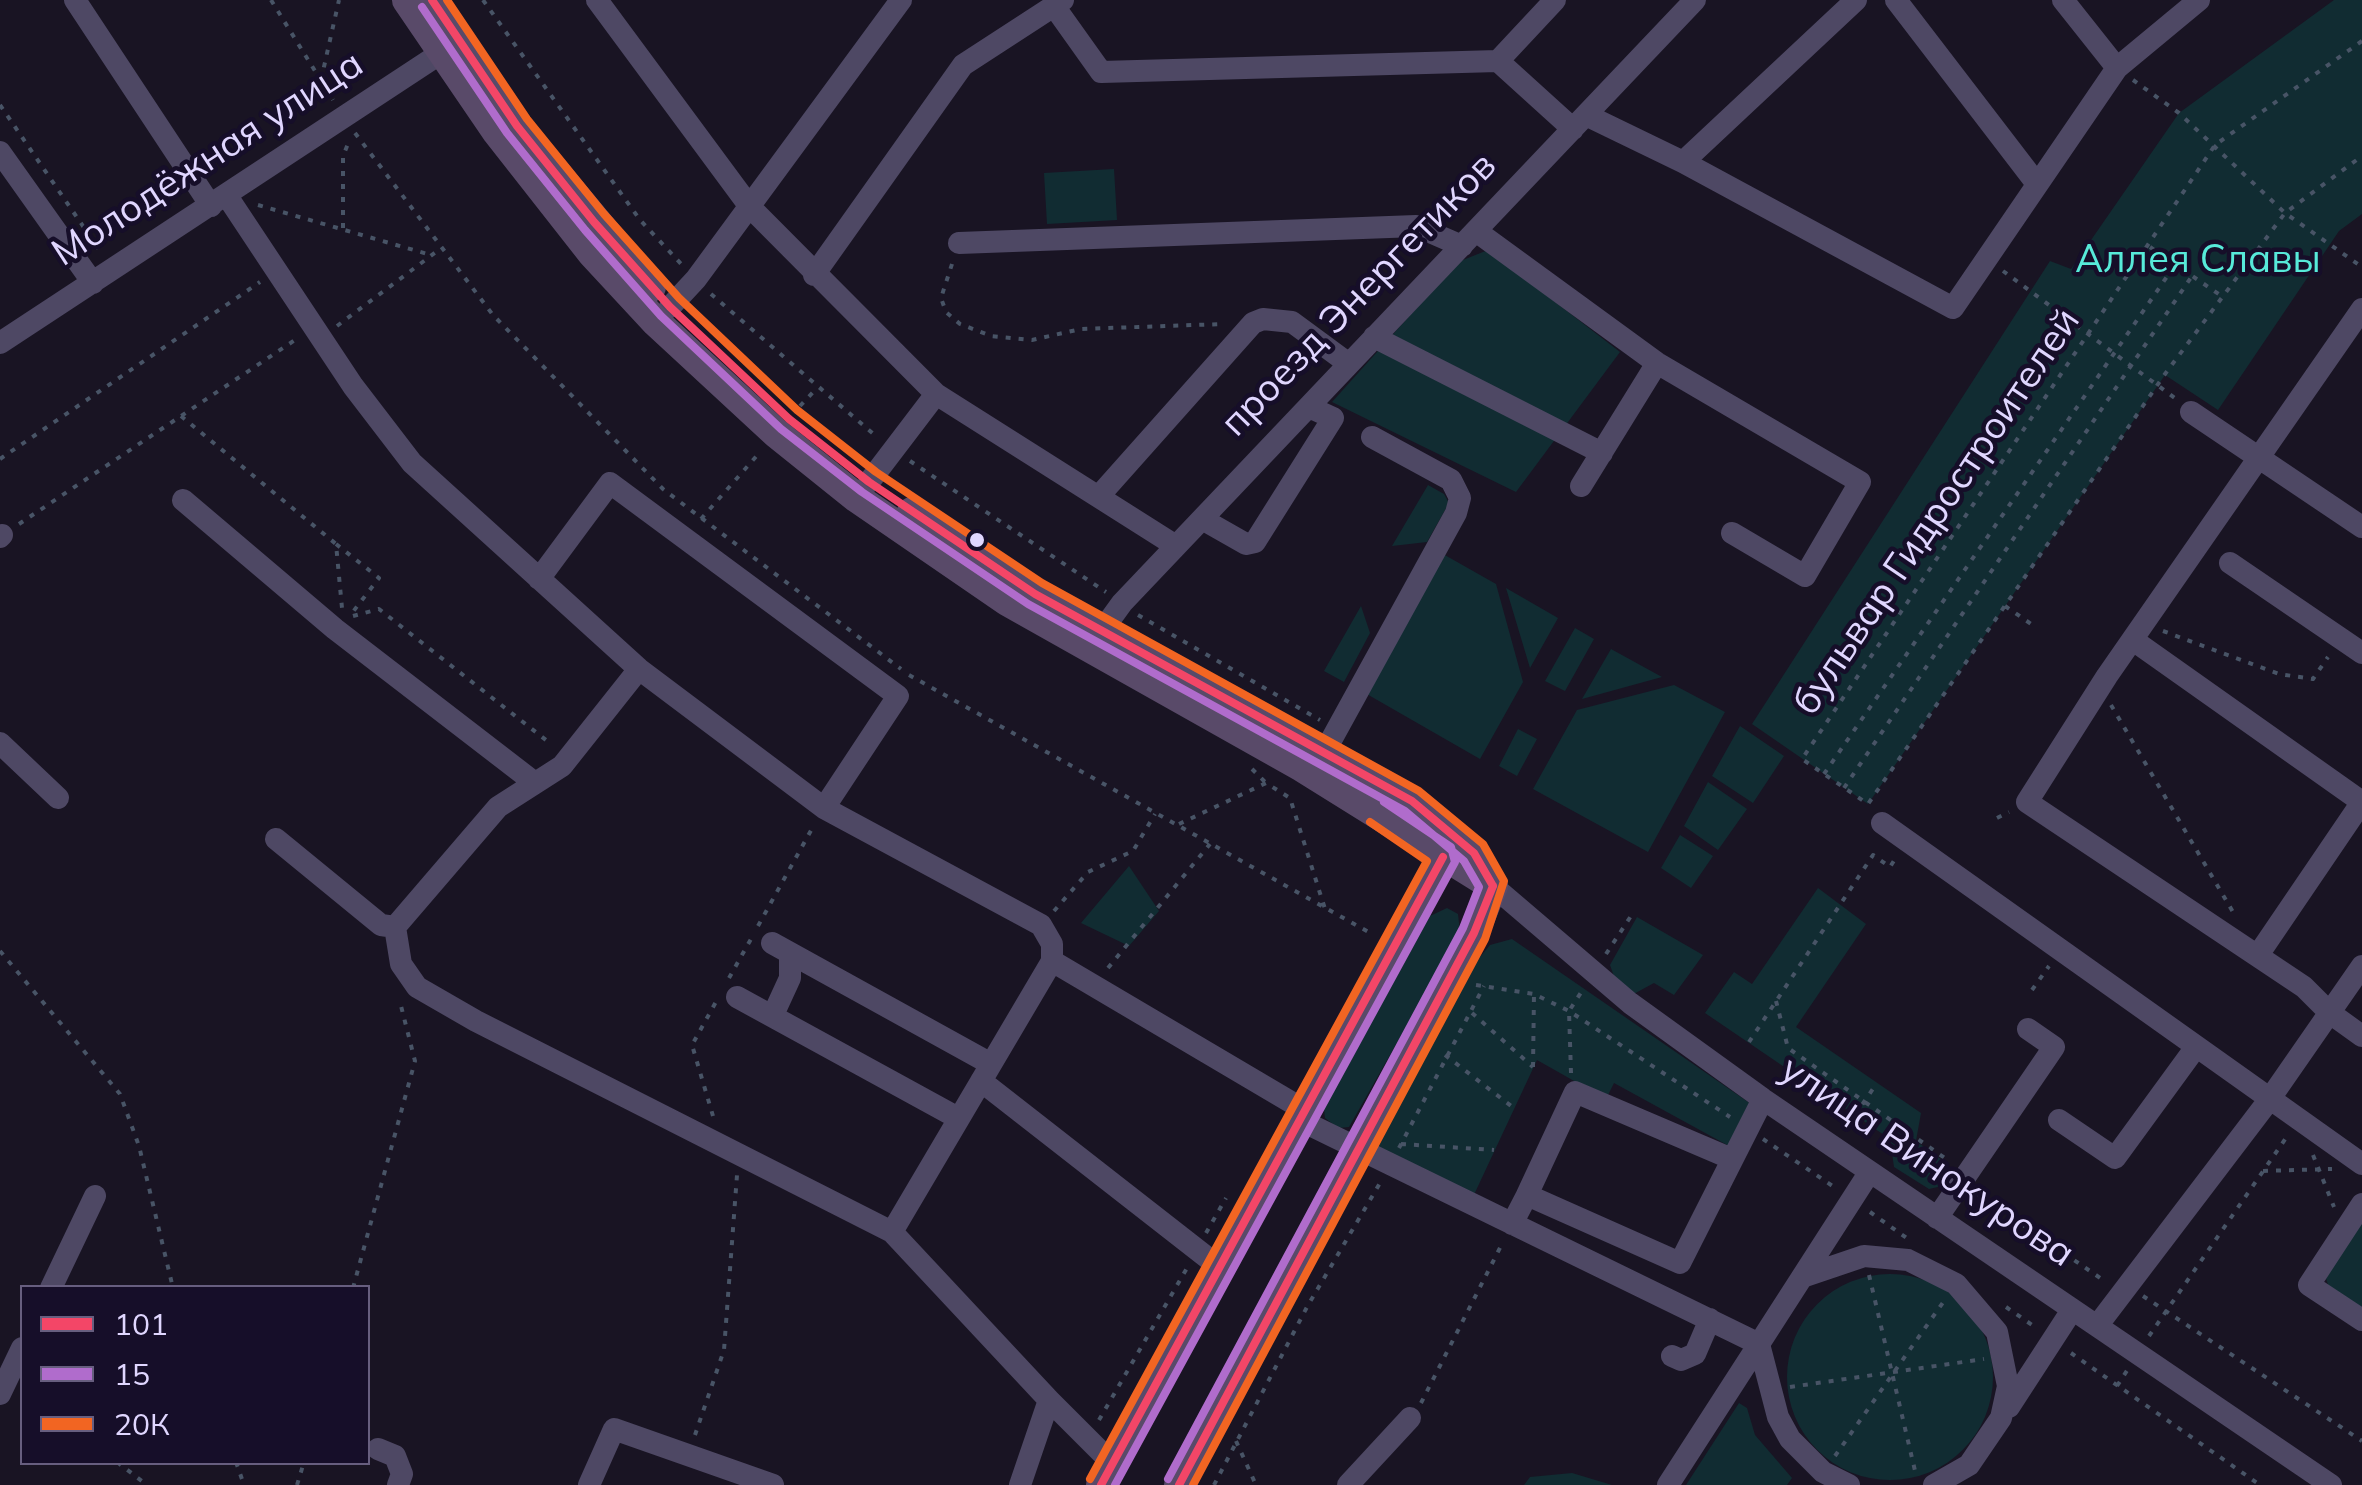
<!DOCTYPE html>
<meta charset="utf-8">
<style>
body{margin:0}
#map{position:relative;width:2362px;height:1485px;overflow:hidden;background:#191423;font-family:Mulish,sans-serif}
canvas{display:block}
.legend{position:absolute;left:20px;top:1285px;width:350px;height:180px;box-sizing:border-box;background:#160e29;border:2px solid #675e7f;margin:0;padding:12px 18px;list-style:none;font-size:30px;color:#e0d6ff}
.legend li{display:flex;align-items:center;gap:20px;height:50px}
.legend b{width:50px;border:2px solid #675e7f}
</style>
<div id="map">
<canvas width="2362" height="1485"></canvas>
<ul class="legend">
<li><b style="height:12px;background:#f34667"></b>101</li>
<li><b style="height:12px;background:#b06ccc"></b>15</li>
<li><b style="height:12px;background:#f26522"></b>20К</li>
</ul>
</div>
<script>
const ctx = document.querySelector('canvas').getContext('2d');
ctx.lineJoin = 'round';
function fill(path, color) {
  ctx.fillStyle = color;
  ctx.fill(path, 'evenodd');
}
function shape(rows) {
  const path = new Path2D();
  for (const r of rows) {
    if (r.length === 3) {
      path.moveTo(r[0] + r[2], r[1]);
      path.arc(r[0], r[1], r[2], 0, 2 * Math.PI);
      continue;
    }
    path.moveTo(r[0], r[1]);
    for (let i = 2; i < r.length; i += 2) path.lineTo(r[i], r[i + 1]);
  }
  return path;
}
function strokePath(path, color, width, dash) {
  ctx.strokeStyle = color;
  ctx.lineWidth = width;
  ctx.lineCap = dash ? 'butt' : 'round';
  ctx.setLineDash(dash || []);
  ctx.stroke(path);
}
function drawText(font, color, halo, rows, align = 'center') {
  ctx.font = font + ' Mulish,sans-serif';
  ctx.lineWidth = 9;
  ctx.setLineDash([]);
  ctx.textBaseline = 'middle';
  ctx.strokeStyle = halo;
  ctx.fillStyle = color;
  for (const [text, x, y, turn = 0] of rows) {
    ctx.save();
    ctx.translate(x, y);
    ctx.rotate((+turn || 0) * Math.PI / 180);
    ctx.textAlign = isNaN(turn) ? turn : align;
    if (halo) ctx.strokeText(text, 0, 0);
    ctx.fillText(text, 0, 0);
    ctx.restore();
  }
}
const green = shape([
 [2334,0,2362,0,2362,214,2339,231,2218,410,2165,375,1868,804,1752,724,2050,261,2071,269,2179,113],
 [1114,169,1117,220,1047,224,1044,173],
 [1488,250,1620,352,1516,492,1332,402,1458,262],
 [1428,485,1444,494,1449,503,1427,542,1392,546],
 [1443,554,1496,584,1523,682,1480,759,1365,693],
 [1506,588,1558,618,1530,668],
 [1361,606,1370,633,1344,682,1324,671],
 [1575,628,1594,639,1565,691,1545,681],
 [1611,649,1662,677,1582,699],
 [1674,685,1725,712,1648,852,1533,789,1577,710],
 [1740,726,1784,756,1753,803,1712,776],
 [1518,729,1537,739,1517,776,1499,766],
 [1708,782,1747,809,1718,850,1684,826],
 [1680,835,1713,856,1691,888,1661,868],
 [1129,866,1159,911,1129,946,1081,923],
 [1818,888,1866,924,1796,1027,1921,1113,1916,1141,1942,1160,1948,1177,1942,1186,1929,1189,1894,1167,1890,1139,1705,1013,1734,972,1752,984],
 [1447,908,1458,914,1460,932,1349,1127,1338,1128,1325,1118,1324,1109,1430,916],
 [1637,917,1703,955,1674,995,1654,983,1630,996,1617,985,1610,965],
 [1512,939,1751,1104,1729,1146,1614,1083,1606,1099,1537,1060,1472,1199,1377,1147,1475,963,1490,945],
 [2362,1216,2362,1310,2329,1288,2326,1278],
 [1890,1377,103],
 [1739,1403,1747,1408,1755,1435,1792,1478,1787,1485,1686,1485],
 [1572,1473,1612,1485,1524,1485,1530,1477]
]);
const path = shape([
 [271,0,333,100],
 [483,0,640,220,683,266],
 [2362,41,2215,145,1802,759,1868,804,2165,374,2285,213,2362,156],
 [321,80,339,0],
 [2133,80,2179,113,2285,213,2362,267],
 [0,105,100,251],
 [355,133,493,315,663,489,901,669],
 [258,205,431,255],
 [343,228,343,156,350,139],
 [2150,247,2220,295],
 [952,264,941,298,946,312,960,324,991,336,1032,340,1081,329,1223,324],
 [2003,271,2176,399],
 [711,294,878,438],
 [337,326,440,249],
 [800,406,816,389],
 [181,416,336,544,342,608],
 [0,459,260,282],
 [910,461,1106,592],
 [701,519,761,451],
 [19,524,298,338],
 [336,544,379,578,352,613],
 [2005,606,2037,628],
 [1138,615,1320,720],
 [353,616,379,609,551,744],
 [2163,631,2279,674,2313,679,2328,657],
 [909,675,1372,934],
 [2111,705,2233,912],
 [1252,769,1266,783],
 [1824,774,2175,265],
 [1844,788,2192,276],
 [1997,818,2009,812],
 [1179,824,1266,783,1290,798,1325,909],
 [1054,911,1088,872,1133,851,1155,814],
 [758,926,814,825],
 [0,951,120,1094,139,1146,173,1288],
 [1606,954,1631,916],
 [1108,968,1210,844],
 [729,978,751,939],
 [1476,985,1534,994,1569,1011,1730,1117],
 [2032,990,2049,966],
 [1776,1001,1788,1048,1949,1161],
 [1472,1013,1533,1067],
 [1749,1042,1873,855,1890,867,1895,859],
 [1445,1055,1515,1109],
 [1533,1067,1534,994],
 [1571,1073,1569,1011,1582,991],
 [1855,1115,1877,1083],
 [713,1116,692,1045,717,1000],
 [1763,1139,1834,1187],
 [1401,1144,1494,1150],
 [1399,1148,1484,986],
 [2313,1155,2334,1207],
 [2263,1171,2332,1169],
 [1978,1194,2106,1282],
 [1870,1212,1908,1239],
 [1206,1233,1226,1198],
 [1869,1275,1916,1475],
 [353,1288,415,1061,400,1002],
 [2143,1296,2362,1441],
 [2006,1307,2035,1327],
 [2149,1336,2286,1138],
 [2071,1353,2260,1485],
 [2117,1386,2128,1369],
 [1790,1387,1984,1359],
 [1421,1403,1503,1242],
 [1099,1420,1187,1268],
 [695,1435,724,1350,737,1175],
 [1236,1441,1256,1485],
 [1835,1456,1944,1301],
 [117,1462,147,1485],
 [236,1462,244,1485],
 [297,1485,304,1462],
 [1214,1485,1307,1307,1380,1183]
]);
const minor = shape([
 [75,0,211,206],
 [597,0,750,207,936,394,1176,546],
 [1896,0,2037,184],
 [2063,0,2117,68],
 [1054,6,1101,72,1498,61,1573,129],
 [1498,61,1555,0],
 [1586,115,1683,162,1953,308,2117,68,2199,0],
 [0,152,93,283],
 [1683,162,1856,0],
 [227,196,353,386,412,463,639,669,824,808,1041,925,1052,944,1052,961,1306,1111],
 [1476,231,1657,363,1860,482,1805,576,1732,533],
 [959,243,1416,226,1462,246],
 [814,275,963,65,1063,0],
 [670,307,696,279,901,0],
 [2362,309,2107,676,2027,802,2304,987,2330,1013,2362,1036],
 [1374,337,1602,453],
 [0,343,441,53],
 [2191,412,2362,527],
 [869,482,936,394],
 [1581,486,1657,363],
 [1099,496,1253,323,1263,319,1292,322,1349,364],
 [183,500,335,629,535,783],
 [1202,519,1246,544,1255,542,1333,418,1309,407],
 [0,537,2,535],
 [2230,563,2362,653],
 [539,579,610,483,898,696,824,808],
 [1101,632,1122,603,1695,0],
 [2133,640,2362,802],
 [639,669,562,766,498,807,395,927,401,964,417,987,476,1021,892,1232,1049,1400,1020,1485],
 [0,743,58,798],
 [1324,753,1456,513,1460,498,1451,480,1372,437],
 [1882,823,2362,1164],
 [276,839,381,925,395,927],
 [1493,886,1630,1003,1763,1099,2331,1485],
 [772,943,991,1064],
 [2258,955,2362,802],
 [737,997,958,1118],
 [773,1015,790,978,790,953],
 [981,1081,1218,1266],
 [2059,1120,2115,1158,2196,1047],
 [1302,1121,1759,1344,1668,1485],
 [1527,1195,1575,1092,1732,1159],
 [2362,1204,2309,1285,2362,1320],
 [1937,1218,2054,1047,2028,1029],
 [1512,1224,1527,1195,1680,1263,1763,1099],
 [892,1232,1052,961],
 [1802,1277,1864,1256,1908,1260,1956,1284,1997,1332,2008,1386,2001,1418,1969,1465,1934,1485],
 [51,1288,95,1196],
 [2097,1326,2269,1100,2362,966],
 [1672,1356,1681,1360,1695,1354,1710,1319],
 [0,1394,22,1348],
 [1049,1400,1111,1462],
 [2009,1407,2072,1310],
 [378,1449,395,1456,402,1474,398,1485],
 [589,1485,614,1429,773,1485],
 [1348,1485,1410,1418],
 [1849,1485,1823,1472,1790,1439,1778,1417,1759,1344,1869,1173]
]);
const major = shape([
 [407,0,497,132,592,253,656,322,776,433,857,498,1007,601,1302,767,1493,886],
 [432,0,517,126,651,287],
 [912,512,1035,594,1412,801,1474,853,1491,883],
 [1101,1485,1443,857],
 [1179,1485,1474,933,1493,886]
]);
const bus1 = shape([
 [432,0,517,126,594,222,670,307,789,419,869,482,1035,594,1412,801,1474,853,1493,886],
 [1101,1485,1443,857],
 [1179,1485,1474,933,1493,886]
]);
const bus2 = shape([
 [422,7,507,133,585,230,661,316,781,429,862,492,1028,604,1405,811,1464,861,1479,887,1463,928,1168,1479],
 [1115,1485,1455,862,1451,847,1384,802]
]);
const bus3 = shape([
 [447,0,527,119,604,214,679,298,797,410,876,472,1042,583,1419,791,1483,844,1504,881,1485,939,1193,1485],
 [1090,1479,1427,861,1370,822]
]);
const markers = [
 [977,540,9,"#e0d6ff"]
];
const streetNames = [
 ["Молодёжная улица",208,159,-33],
 ["проезд Энергетиков",1359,295,-46],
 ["бульвар Гидростроителей",1937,512,-56],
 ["улица Винокурова",1927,1162,34]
];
const parkNames = [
 ["Аллея Славы",2198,261]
];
fill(green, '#112c32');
strokePath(path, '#485466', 4, [5, 8]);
strokePath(minor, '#4e4864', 22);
strokePath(major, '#594a69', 30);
strokePath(bus1, '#f34667', 8);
strokePath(bus2, '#b06ccc', 8);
strokePath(bus3, '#f26522', 8);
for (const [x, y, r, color] of markers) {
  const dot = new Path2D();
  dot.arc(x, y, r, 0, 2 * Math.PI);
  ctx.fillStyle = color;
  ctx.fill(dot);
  strokePath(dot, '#160e29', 4);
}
drawText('38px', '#e0d6ff', '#160e29', streetNames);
drawText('38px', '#57ead9', '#160e29', parkNames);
</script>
